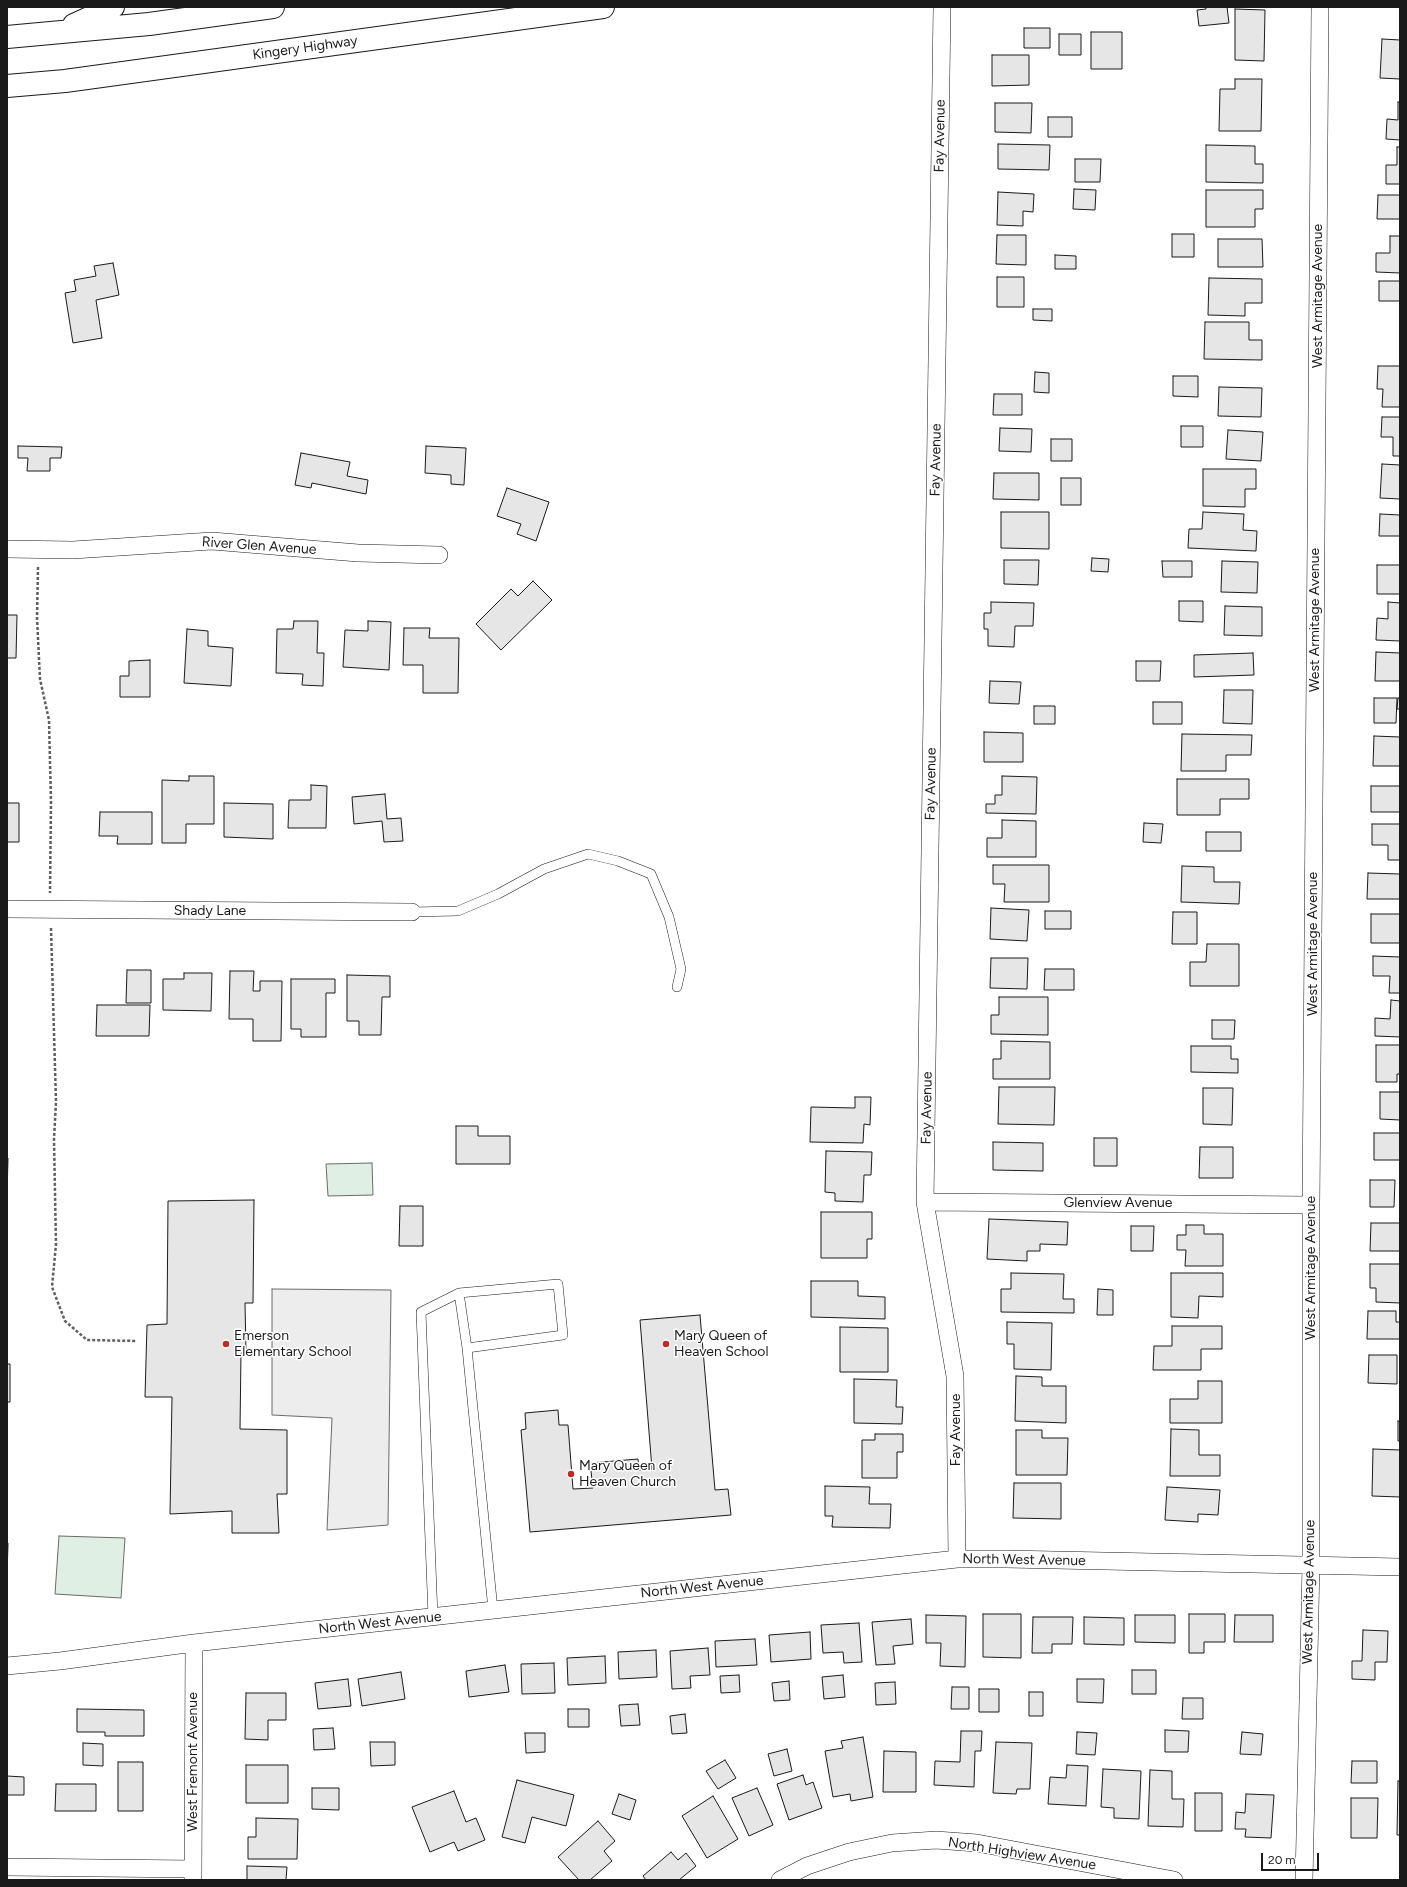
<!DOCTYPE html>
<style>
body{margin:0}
#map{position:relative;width:1407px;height:1887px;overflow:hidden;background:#fff;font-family:Figtree,sans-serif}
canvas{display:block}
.frame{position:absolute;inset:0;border:8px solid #1a1a1a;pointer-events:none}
.scale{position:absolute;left:1261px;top:1853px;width:58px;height:18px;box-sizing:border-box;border:2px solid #1a1a1a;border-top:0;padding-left:5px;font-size:12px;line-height:14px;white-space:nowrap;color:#1a1a1a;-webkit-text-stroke:3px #fff;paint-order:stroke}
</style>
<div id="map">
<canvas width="1407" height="1887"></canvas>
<div class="frame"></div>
<div class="scale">20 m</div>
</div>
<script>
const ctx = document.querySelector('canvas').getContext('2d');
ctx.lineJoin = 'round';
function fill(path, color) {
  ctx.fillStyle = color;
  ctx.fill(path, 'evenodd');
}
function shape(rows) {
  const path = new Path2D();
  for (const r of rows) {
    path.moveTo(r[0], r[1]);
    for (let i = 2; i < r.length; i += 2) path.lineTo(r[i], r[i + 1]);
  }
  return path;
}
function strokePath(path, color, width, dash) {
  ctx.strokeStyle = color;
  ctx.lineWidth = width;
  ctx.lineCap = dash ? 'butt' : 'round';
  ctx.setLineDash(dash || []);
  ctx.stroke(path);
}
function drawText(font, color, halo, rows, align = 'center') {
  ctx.font = font + ' Figtree,sans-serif';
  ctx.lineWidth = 3;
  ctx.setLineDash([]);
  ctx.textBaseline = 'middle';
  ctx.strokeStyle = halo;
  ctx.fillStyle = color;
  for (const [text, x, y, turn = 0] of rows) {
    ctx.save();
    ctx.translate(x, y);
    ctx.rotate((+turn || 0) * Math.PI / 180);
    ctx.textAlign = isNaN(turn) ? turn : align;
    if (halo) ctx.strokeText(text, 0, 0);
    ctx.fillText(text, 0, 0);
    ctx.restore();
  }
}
const green = shape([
 [372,1163,373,1195,328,1196,326,1164,372,1163],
 [59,1536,125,1538,121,1598,55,1594,59,1536]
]);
const parking = shape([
 [272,1289,391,1290,388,1525,327,1530,332,1418,272,1415,272,1289]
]);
const building = shape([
 [1206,7,1227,7,1229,23,1199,26,1197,10,1206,9,1206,7],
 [1235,9,1265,10,1264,61,1235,60,1235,9],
 [1024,28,1050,28,1050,48,1024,48,1024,28],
 [1091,32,1122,32,1122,69,1091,69,1091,32],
 [1059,34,1081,34,1081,55,1059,55,1059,34],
 [1382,39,1400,40,1400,79,1380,78,1382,39],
 [992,55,1029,55,1029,85,992,86,992,55],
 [1235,79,1262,79,1261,131,1219,131,1220,89,1235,89,1235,79],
 [1398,102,1400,102,1400,140,1386,139,1387,119,1398,120,1398,102],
 [995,103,1032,103,1031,133,995,132,995,103],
 [1048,117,1072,117,1072,137,1048,137,1048,117],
 [998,144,1050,145,1049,170,998,169,998,144],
 [1206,145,1255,146,1255,164,1263,164,1263,183,1206,182,1206,145],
 [1397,147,1400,147,1400,184,1386,184,1386,165,1397,165,1397,147],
 [1075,159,1101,159,1100,182,1075,182,1075,159],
 [1074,189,1096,190,1095,210,1073,209,1074,189],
 [1206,190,1263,190,1263,209,1255,209,1255,227,1206,227,1206,190],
 [998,192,1034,194,1033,212,1023,211,1023,226,997,225,998,192],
 [1378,195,1400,195,1400,219,1377,219,1378,195],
 [1172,234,1194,234,1194,257,1172,257,1172,234],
 [997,235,1026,235,1026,265,996,264,997,235],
 [1390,236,1400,236,1400,273,1376,272,1376,253,1390,253,1390,236],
 [1218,239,1262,239,1263,267,1218,267,1218,239],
 [1055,255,1076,256,1076,269,1055,269,1055,255],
 [113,263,119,295,96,300,102,338,73,343,65,293,76,291,74,280,96,276,94,266,113,263],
 [997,277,1024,277,1024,307,997,307,997,277],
 [1209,278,1262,279,1262,303,1245,303,1245,316,1208,315,1209,278],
 [1379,281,1400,281,1400,301,1379,301,1379,281],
 [1033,309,1052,309,1052,321,1033,320,1033,309],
 [1205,322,1249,322,1249,340,1262,340,1262,360,1204,359,1205,322],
 [1378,366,1400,366,1400,407,1382,407,1383,389,1377,389,1378,366],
 [1035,372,1049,373,1049,393,1034,392,1035,372],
 [1173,376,1198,376,1198,397,1173,396,1173,376],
 [1219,387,1262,388,1261,417,1218,416,1219,387],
 [994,394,1022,394,1022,415,993,415,994,394],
 [1382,417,1400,417,1400,456,1393,456,1393,437,1381,437,1382,417],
 [1181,426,1203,426,1203,447,1181,447,1181,426],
 [1000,428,1032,429,1031,452,999,451,1000,428],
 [1228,430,1263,432,1261,461,1226,459,1228,430],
 [1051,439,1072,439,1072,461,1051,461,1051,439],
 [18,446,62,447,61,458,50,458,50,471,27,471,28,458,18,458,18,446],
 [426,446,466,448,464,485,451,484,451,475,425,473,426,446],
 [301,453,350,462,347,476,368,480,366,494,312,483,311,488,295,485,301,453],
 [1382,464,1400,465,1400,499,1380,498,1382,464],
 [1203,469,1256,469,1256,489,1245,489,1245,507,1203,506,1203,469],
 [994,473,1039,473,1039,500,993,499,994,473],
 [1061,478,1081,478,1081,505,1061,505,1061,478],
 [507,488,549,502,536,541,517,534,521,524,497,516,507,488],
 [1001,512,1049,512,1049,549,1001,548,1001,512],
 [1203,512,1244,514,1243,530,1257,531,1256,551,1188,548,1189,529,1202,529,1203,512],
 [1380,514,1400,515,1400,536,1379,536,1380,514],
 [1092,558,1109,559,1108,572,1091,571,1092,558],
 [1004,560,1039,560,1038,585,1004,584,1004,560],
 [1162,561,1192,561,1192,577,1163,577,1162,561],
 [1222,561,1258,562,1257,593,1221,592,1222,561],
 [1377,565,1400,565,1400,594,1377,594,1377,565],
 [533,581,552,600,501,650,476,624,511,589,518,596,533,581],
 [1179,601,1203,601,1203,622,1179,621,1179,601],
 [991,602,1034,603,1033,626,1015,626,1014,647,988,646,988,629,984,629,984,613,991,613,991,602],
 [1388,602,1400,603,1400,641,1376,640,1377,618,1388,619,1388,602],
 [1225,606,1262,607,1262,636,1224,635,1225,606],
 [7,615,17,615,16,658,7,658,7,615],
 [294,621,318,621,317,653,324,653,323,686,302,685,303,674,276,673,277,629,293,629,294,621],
 [368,621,391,622,389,670,343,667,345,630,368,631,368,621],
 [404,628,430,628,429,638,459,638,458,693,423,693,423,665,403,665,404,628],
 [187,629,208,631,208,646,233,648,231,686,184,683,187,629],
 [1376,652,1400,653,1400,681,1375,681,1376,652],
 [1253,653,1254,675,1194,677,1194,655,1253,653],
 [150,660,150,697,120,697,120,676,129,676,129,661,150,660],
 [1136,661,1161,661,1160,681,1136,681,1136,661],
 [990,681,1021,682,1019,704,989,703,990,681],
 [1224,690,1253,690,1252,724,1223,723,1224,690],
 [1374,698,1397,698,1396,723,1374,723,1374,698],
 [1398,698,1400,698,1400,709,1397,709,1398,698],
 [1153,702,1182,702,1182,724,1153,724,1153,702],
 [1034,706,1055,706,1055,724,1034,724,1034,706],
 [984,732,1023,733,1023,762,984,762,984,732],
 [1182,734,1252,735,1251,755,1226,755,1226,771,1181,771,1182,734],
 [1374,736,1400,737,1400,766,1373,766,1374,736],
 [189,776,214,776,214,824,186,824,186,843,162,843,162,780,189,781,189,776],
 [1002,776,1037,777,1036,814,986,813,986,804,995,804,995,795,1002,795,1002,776],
 [1177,779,1249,779,1249,799,1220,799,1220,815,1177,815,1177,779],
 [311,785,327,786,326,828,288,828,289,800,311,800,311,785],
 [1371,786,1400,786,1400,812,1371,812,1371,786],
 [385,794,387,819,401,818,403,841,384,842,382,821,354,824,352,797,385,794],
 [7,803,19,803,19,842,7,842,7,803],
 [224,803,273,804,273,839,224,837,224,803],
 [100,812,152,812,152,844,117,844,118,836,99,836,100,812],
 [1002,820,1036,821,1036,857,987,857,987,838,1002,838,1002,820],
 [1144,823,1163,824,1161,843,1143,842,1144,823],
 [1372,824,1400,824,1400,860,1388,860,1388,845,1372,845,1372,824],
 [1206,832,1241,832,1241,851,1206,851,1206,832],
 [993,865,1049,865,1049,902,1004,902,1005,884,993,884,993,865],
 [1182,866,1214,867,1214,882,1240,882,1239,904,1181,902,1182,866],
 [1368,873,1400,874,1400,899,1367,899,1368,873],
 [991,908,1029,910,1027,941,990,939,991,908],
 [1045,911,1071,911,1071,929,1045,929,1045,911],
 [1173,912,1197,912,1197,944,1172,944,1173,912],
 [1371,914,1400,914,1400,943,1371,943,1371,914],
 [1207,944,1239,944,1239,986,1190,986,1190,962,1206,962,1207,944],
 [1373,956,1400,957,1400,993,1389,993,1390,976,1373,976,1373,956],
 [991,958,1028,958,1027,989,990,988,991,958],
 [1045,969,1074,969,1074,990,1044,990,1045,969],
 [127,970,151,970,151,1003,126,1003,127,970],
 [230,971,254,971,253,991,260,991,260,981,282,981,281,1041,253,1041,253,1019,229,1019,230,971],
 [184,973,212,973,211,1011,163,1010,163,979,184,979,184,973],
 [347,975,390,976,390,997,382,997,381,1035,359,1035,359,1021,347,1021,347,975],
 [291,979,335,979,335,993,326,993,326,1037,301,1037,301,1029,291,1029,291,979],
 [999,997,1048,997,1048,1035,991,1034,991,1015,999,1015,999,997],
 [1391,1000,1400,1001,1400,1037,1375,1036,1375,1018,1390,1019,1391,1000],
 [97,1005,150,1005,149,1036,96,1036,97,1005],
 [1212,1020,1235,1020,1234,1039,1212,1039,1212,1020],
 [1001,1041,1050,1042,1050,1079,993,1079,993,1059,1001,1059,1001,1041],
 [1376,1045,1400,1045,1400,1074,1397,1074,1397,1082,1376,1082,1376,1045],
 [1191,1046,1231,1046,1231,1059,1238,1059,1238,1073,1191,1072,1191,1046],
 [999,1087,1055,1087,1054,1125,998,1124,999,1087],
 [1203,1088,1233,1088,1232,1125,1203,1124,1203,1088],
 [1380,1092,1400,1092,1400,1120,1380,1119,1380,1092],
 [855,1097,871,1097,870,1125,864,1124,863,1143,810,1142,811,1107,855,1108,855,1097],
 [456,1126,478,1126,478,1136,510,1136,510,1164,456,1164,456,1126],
 [1374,1133,1400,1133,1400,1160,1374,1160,1374,1133],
 [1094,1138,1117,1138,1117,1166,1094,1166,1094,1138],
 [993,1142,1043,1143,1043,1171,993,1170,993,1142],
 [1200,1147,1233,1147,1233,1178,1199,1178,1200,1147],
 [826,1151,872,1152,871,1175,864,1175,863,1202,835,1201,835,1193,825,1192,826,1151],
 [7,1158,8,1158,7,1194,7,1158],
 [1370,1180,1395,1180,1394,1207,1370,1207,1370,1180],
 [254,1200,253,1303,245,1303,246,1353,241,1353,240,1429,287,1430,287,1494,277,1494,279,1533,232,1533,232,1511,170,1514,172,1397,145,1397,147,1325,167,1324,168,1201,254,1200],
 [400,1206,423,1206,423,1246,399,1246,400,1206],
 [821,1212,872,1212,872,1239,867,1239,867,1258,821,1258,821,1212],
 [989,1219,1068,1222,1067,1245,1040,1244,1040,1251,1027,1251,1027,1261,987,1259,989,1219],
 [1371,1223,1400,1223,1400,1251,1370,1251,1371,1223],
 [1186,1225,1204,1225,1204,1234,1223,1234,1223,1266,1185,1266,1186,1250,1177,1250,1177,1235,1186,1235,1186,1225],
 [1131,1226,1154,1226,1153,1251,1131,1251,1131,1226],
 [1370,1264,1400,1264,1400,1303,1376,1302,1376,1288,1370,1288,1370,1264],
 [1011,1273,1064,1274,1063,1299,1074,1299,1074,1313,1001,1312,1001,1289,1011,1289,1011,1273],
 [1171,1273,1223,1273,1223,1297,1199,1296,1198,1318,1171,1317,1171,1273],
 [811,1281,858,1281,858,1296,885,1297,885,1319,811,1317,811,1281],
 [1098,1289,1113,1290,1113,1315,1097,1315,1098,1289],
 [1368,1311,1396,1311,1396,1322,1400,1322,1400,1339,1367,1339,1368,1311],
 [700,1315,715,1490,728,1489,731,1515,530,1532,521,1430,526,1429,525,1413,558,1410,559,1425,568,1425,573,1489,593,1488,590,1463,638,1459,639,1470,652,1469,640,1320,700,1315],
 [1007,1322,1052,1323,1051,1370,1014,1369,1014,1344,1007,1344,1007,1322],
 [1172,1326,1222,1326,1222,1349,1201,1349,1201,1370,1153,1370,1154,1346,1172,1346,1172,1326],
 [840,1327,888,1328,888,1372,840,1372,840,1327],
 [1369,1355,1397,1355,1397,1384,1368,1383,1369,1355],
 [7,1364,10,1364,10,1402,7,1402,7,1364],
 [1016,1376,1042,1377,1042,1386,1066,1386,1066,1423,1015,1421,1016,1376],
 [854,1379,897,1380,896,1407,903,1407,902,1424,854,1423,854,1379],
 [1198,1381,1222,1381,1222,1423,1170,1423,1170,1399,1198,1399,1198,1381],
 [1398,1421,1400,1421,1400,1441,1398,1441,1398,1421],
 [1171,1429,1199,1430,1199,1455,1220,1455,1220,1476,1170,1476,1171,1429],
 [1016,1430,1042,1430,1042,1438,1068,1438,1067,1475,1016,1475,1016,1430],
 [875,1434,903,1434,903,1452,897,1452,897,1478,862,1478,862,1440,875,1440,875,1434],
 [1373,1449,1400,1450,1400,1497,1372,1496,1373,1449],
 [1014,1483,1061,1483,1061,1519,1013,1518,1014,1483],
 [825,1486,870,1487,869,1504,891,1504,890,1528,832,1527,833,1516,825,1516,825,1486],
 [1167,1487,1220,1490,1218,1515,1198,1514,1198,1522,1165,1520,1167,1487],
 [7,1543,8,1543,7,1576,7,1543],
 [983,1614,1021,1614,1021,1658,983,1657,983,1614],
 [1189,1614,1225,1614,1225,1642,1204,1642,1204,1653,1189,1653,1189,1614],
 [926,1615,966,1616,965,1667,940,1666,941,1643,926,1643,926,1615],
 [1135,1615,1175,1615,1175,1643,1135,1642,1135,1615],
 [1235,1615,1273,1615,1273,1642,1234,1642,1235,1615],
 [1033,1617,1073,1617,1072,1644,1052,1644,1052,1653,1032,1653,1033,1617],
 [1084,1617,1124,1618,1124,1645,1084,1644,1084,1617],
 [911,1619,913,1644,893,1646,895,1664,876,1665,872,1622,911,1619],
 [859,1623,862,1662,844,1663,843,1652,823,1653,821,1625,859,1623],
 [1363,1630,1388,1631,1387,1662,1375,1662,1375,1680,1352,1679,1352,1661,1362,1661,1363,1630],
 [810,1632,811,1659,771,1662,769,1635,810,1632],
 [755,1639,757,1665,716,1667,715,1641,755,1639],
 [708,1648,710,1675,690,1676,691,1688,672,1689,670,1651,708,1648],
 [656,1650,657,1677,619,1679,618,1652,656,1650],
 [605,1656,606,1683,568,1685,567,1658,605,1656],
 [554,1663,555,1693,522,1694,521,1664,554,1663],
 [505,1665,509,1692,469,1697,466,1671,505,1665],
 [1132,1670,1156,1670,1156,1694,1132,1694,1132,1670],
 [401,1672,405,1699,362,1706,358,1679,401,1672],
 [739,1675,740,1692,721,1693,720,1676,739,1675],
 [843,1675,845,1697,824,1699,822,1677,843,1675],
 [348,1679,351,1706,318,1709,315,1683,348,1679],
 [1077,1679,1104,1679,1103,1703,1077,1702,1077,1679],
 [789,1681,790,1700,774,1701,772,1683,789,1681],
 [895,1682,896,1704,876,1705,875,1683,895,1682],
 [952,1687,969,1687,969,1709,951,1709,952,1687],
 [979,1689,999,1689,999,1712,979,1712,979,1689],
 [1029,1692,1043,1692,1043,1716,1029,1716,1029,1692],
 [246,1693,286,1693,286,1720,268,1720,268,1740,245,1739,246,1693],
 [1183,1698,1203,1698,1203,1719,1182,1719,1183,1698],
 [638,1704,640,1725,621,1726,619,1705,638,1704],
 [77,1709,144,1710,144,1736,105,1736,105,1732,77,1732,77,1709],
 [568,1709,589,1709,589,1727,568,1727,568,1709],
 [685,1714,687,1733,672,1734,670,1716,685,1714],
 [333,1728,335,1749,314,1750,313,1729,333,1728],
 [1165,1730,1189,1731,1188,1752,1165,1752,1165,1730],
 [961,1731,982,1731,981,1751,975,1751,974,1787,934,1785,935,1761,960,1762,961,1731],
 [1077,1732,1097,1733,1095,1755,1076,1754,1077,1732],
 [1242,1732,1263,1734,1261,1755,1240,1754,1242,1732],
 [525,1733,545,1733,545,1752,526,1753,525,1733],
 [863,1737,873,1797,851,1801,850,1794,833,1797,825,1751,843,1748,841,1741,863,1737],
 [370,1742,395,1742,395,1765,371,1766,370,1742],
 [996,1742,1032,1743,1030,1789,1017,1789,1016,1794,993,1793,996,1742],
 [83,1743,103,1744,103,1766,83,1765,83,1743],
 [787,1749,792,1771,774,1776,768,1754,787,1749],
 [884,1751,916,1752,916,1792,883,1792,884,1751],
 [725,1760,736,1778,718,1789,706,1771,725,1760],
 [1352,1761,1377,1761,1377,1783,1351,1783,1352,1761],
 [118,1762,143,1762,143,1811,118,1811,118,1762],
 [246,1765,288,1765,288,1803,246,1803,246,1765],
 [1067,1765,1088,1766,1086,1806,1048,1804,1050,1777,1066,1778,1067,1765],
 [1103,1769,1141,1771,1139,1819,1114,1818,1114,1808,1101,1807,1103,1769],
 [1150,1770,1172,1771,1172,1799,1184,1799,1183,1827,1148,1826,1150,1770],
 [803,1775,806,1785,813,1782,822,1808,789,1820,777,1784,803,1775],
 [7,1776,24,1777,24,1795,7,1795,7,1776],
 [517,1780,574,1795,566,1826,532,1817,525,1843,502,1837,517,1780],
 [1398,1781,1400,1781,1400,1835,1397,1835,1398,1781],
 [56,1784,96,1784,96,1811,55,1811,56,1784],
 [312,1788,339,1788,339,1810,312,1809,312,1788],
 [757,1788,773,1825,749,1836,732,1798,757,1788],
 [454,1791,466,1822,476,1818,485,1840,458,1851,454,1842,430,1852,412,1807,454,1791],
 [1195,1793,1222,1793,1222,1831,1195,1831,1195,1793],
 [619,1794,636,1800,630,1820,612,1814,619,1794],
 [1246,1794,1274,1795,1271,1838,1245,1837,1246,1829,1235,1829,1236,1812,1245,1813,1246,1794],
 [713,1796,738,1839,707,1858,682,1816,713,1796],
 [1351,1798,1378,1798,1377,1838,1351,1838,1351,1798],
 [256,1818,298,1819,297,1859,248,1859,248,1837,256,1837,256,1818],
 [598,1821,615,1841,604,1851,612,1861,590,1880,579,1880,558,1857,598,1821],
 [671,1852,678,1860,686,1853,696,1866,679,1880,646,1880,643,1876,671,1852],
 [247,1866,287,1867,286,1880,247,1880,247,1866]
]);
const path = shape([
 [38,567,37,617,40,679,49,720,51,802,50,893],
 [51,928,56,1102,54,1139,56,1244,52,1287,65,1321,87,1340,137,1341]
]);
const service = shape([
 [412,912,458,911,498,894,544,869,588,854,618,861,651,874,669,917,681,969,677,987],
 [459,1293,467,1348,493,1610],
 [433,1617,421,1312,459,1293,558,1284,563,1335,467,1348]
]);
const minor = shape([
 [942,7,925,1202,955,1376,957,1559],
 [7,549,73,550,212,541,358,553,439,555],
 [7,909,412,912],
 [925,1202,1311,1205],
 [7,1666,60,1661,194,1643,957,1559,1006,1559,1400,1567],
 [7,1867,193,1869],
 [193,1880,194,1643],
 [780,1880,807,1866,849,1852,892,1843,936,1840,977,1843,1174,1880],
 [1304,1880,1311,1565,1311,1205,1320,7]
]);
const trunk = shape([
 [74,25,113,7],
 [7,37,149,24,273,7],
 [7,86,65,81,603,7]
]);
const markers = [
 [226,1344,4,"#c62828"],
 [666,1344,4,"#c62828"],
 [571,1474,4,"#c62828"]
];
const streetNames = [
 ["Kingery Highway",305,48,-8],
 ["Fay Avenue",940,136,-89],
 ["West Armitage Avenue",1318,296,-90],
 ["Fay Avenue",936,460,-89],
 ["River Glen Avenue",259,546,4],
 ["West Armitage Avenue",1315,620,-90],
 ["Fay Avenue",931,784,-89],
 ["Shady Lane",210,911],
 ["West Armitage Avenue",1313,944,-90],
 ["Fay Avenue",927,1108,-89],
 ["Glenview Avenue",1118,1203],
 ["West Armitage Avenue",1311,1268,-90],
 ["Fay Avenue",956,1430,-90],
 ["North West Avenue",1024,1560,1],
 ["North West Avenue",702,1587,-6],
 ["West Armitage Avenue",1309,1592,-89],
 ["North West Avenue",380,1623,-6],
 ["West Fremont Avenue",193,1762,-90],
 ["North Highview Avenue",1022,1854,9]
];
const poiNames = [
 ["Emerson",234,1336],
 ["Elementary School",234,1352],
 ["Mary Queen of",674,1336],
 ["Heaven School",674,1352],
 ["Mary Queen of",579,1466],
 ["Heaven Church",579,1482]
];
fill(green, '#e0efe3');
strokePath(green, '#6a6a6a', 1);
fill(parking, '#ededed');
strokePath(parking, '#6a6a6a', 1);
fill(building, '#e6e6e6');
strokePath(building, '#1a1a1a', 1);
strokePath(service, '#1a1a1a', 10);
strokePath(minor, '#1a1a1a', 18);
strokePath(trunk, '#1a1a1a', 24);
strokePath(path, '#5f5f5f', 2.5, [3, 2]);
strokePath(service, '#fff', 9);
strokePath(minor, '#fff', 17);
strokePath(trunk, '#fff', 22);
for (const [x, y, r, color] of markers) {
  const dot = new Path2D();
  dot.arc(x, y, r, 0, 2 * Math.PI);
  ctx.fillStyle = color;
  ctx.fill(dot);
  strokePath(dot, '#fff', 1.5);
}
drawText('14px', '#1a1a1a', '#fff', streetNames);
drawText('14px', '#1a1a1a', '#fff', poiNames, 'left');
</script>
